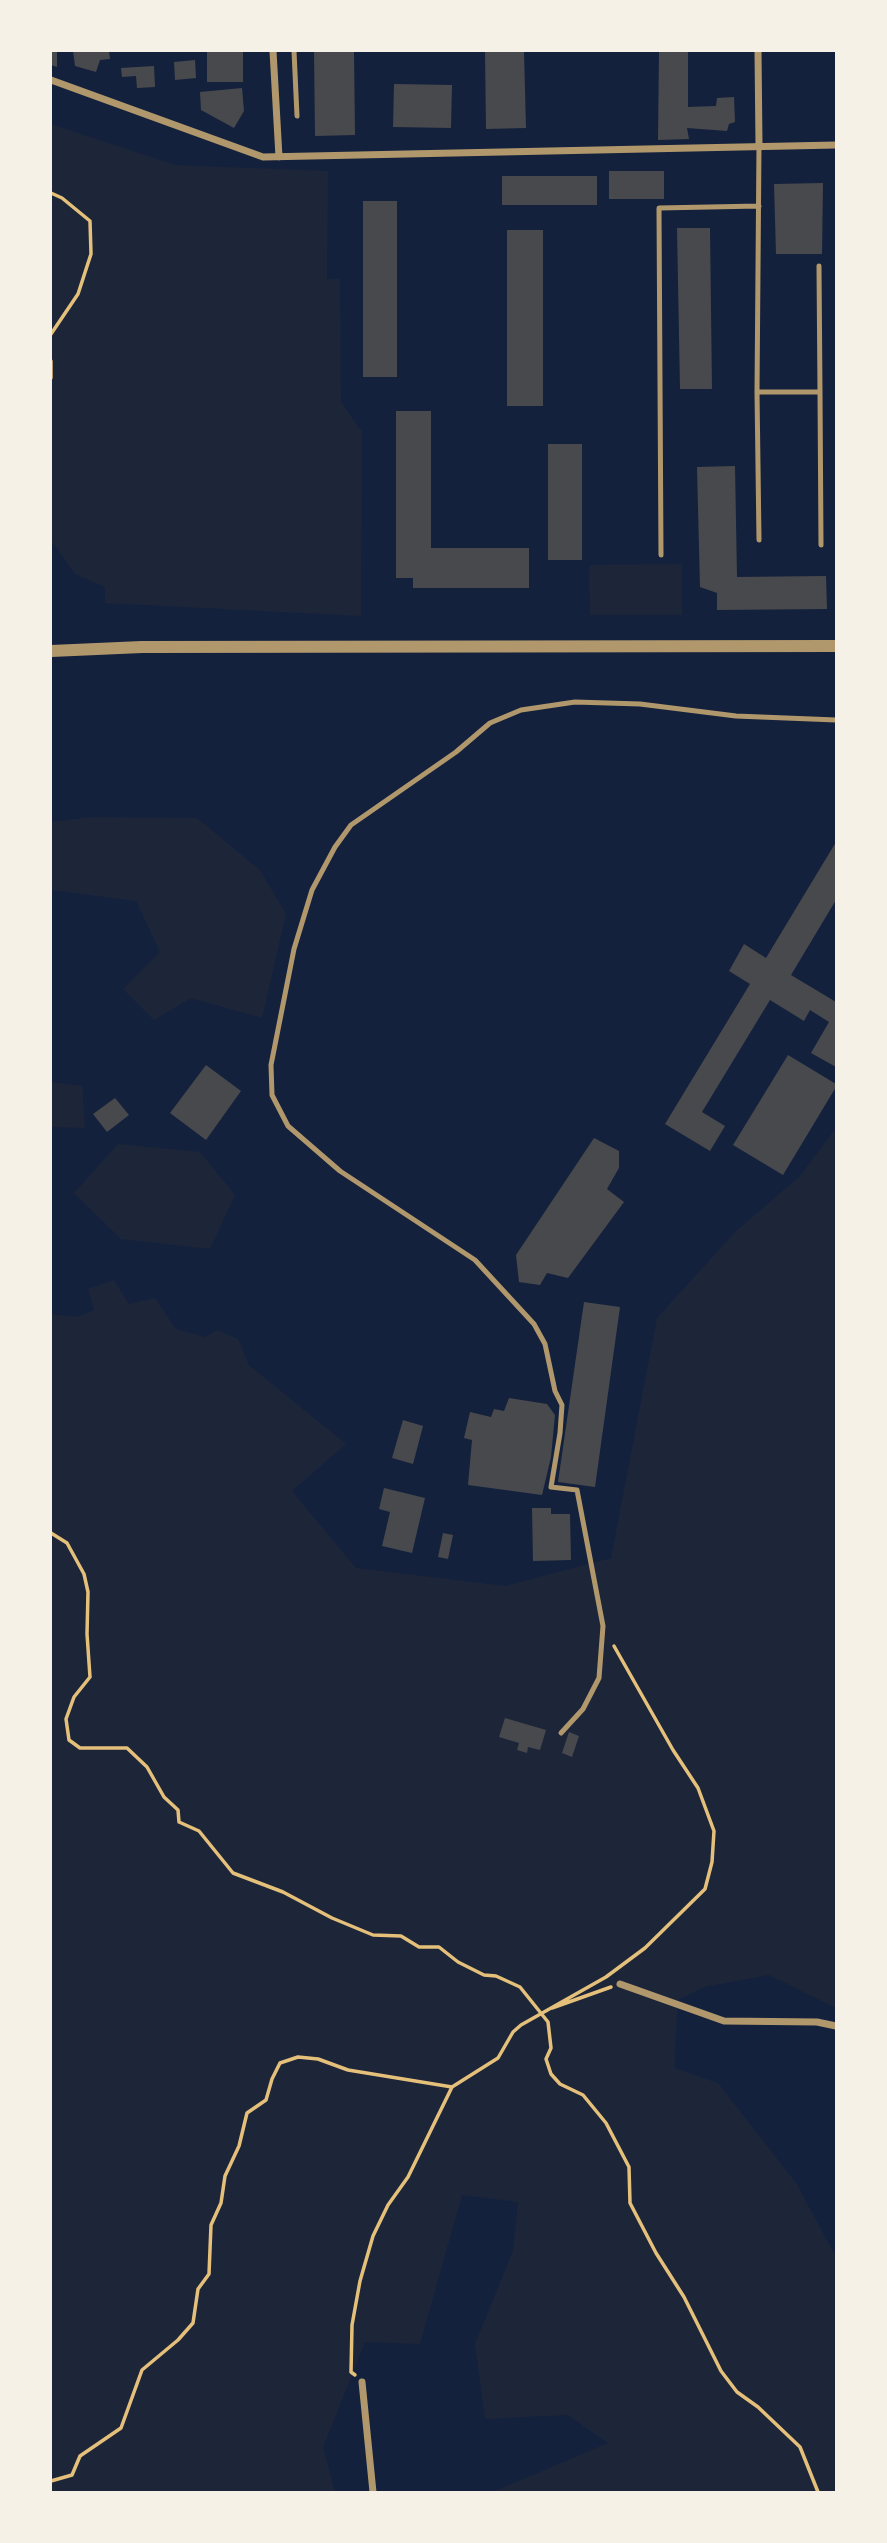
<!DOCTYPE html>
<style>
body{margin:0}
#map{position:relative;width:887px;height:2543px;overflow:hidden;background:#14213d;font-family:"Roboto Condensed",sans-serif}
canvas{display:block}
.frame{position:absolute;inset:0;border:52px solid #f6f1e7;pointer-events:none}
</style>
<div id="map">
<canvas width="887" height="2543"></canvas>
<div class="frame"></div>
</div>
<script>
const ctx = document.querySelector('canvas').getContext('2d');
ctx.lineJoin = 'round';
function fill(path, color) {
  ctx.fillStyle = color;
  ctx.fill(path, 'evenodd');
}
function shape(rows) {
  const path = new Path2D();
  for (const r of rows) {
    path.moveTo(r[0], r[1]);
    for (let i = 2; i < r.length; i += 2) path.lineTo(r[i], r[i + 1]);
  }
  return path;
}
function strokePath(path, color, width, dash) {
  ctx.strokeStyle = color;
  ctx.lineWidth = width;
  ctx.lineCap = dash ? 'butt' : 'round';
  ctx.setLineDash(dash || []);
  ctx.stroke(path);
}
const green = shape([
 [51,124,175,165,328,171,327,279,340,279,341,402,362,432,361,616,105,603,105,587,75,574,54,544,51,543],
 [682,564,682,615,590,615,589,565],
 [90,817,197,818,260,870,286,914,262,1018,191,998,154,1020,123,989,160,952,136,901,51,890,51,822],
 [51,1082,82,1086,85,1128,51,1127],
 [836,1128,836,2008,769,1975,704,1987,678,2000,674,2068,718,2083,796,2183,836,2257,836,2492,493,2492,608,2443,568,2415,485,2419,475,2344,513,2251,518,2202,462,2195,420,2344,365,2342,323,2447,335,2492,51,2492,51,1314,77,1317,94,1310,88,1289,114,1280,129,1304,155,1298,176,1329,205,1337,217,1330,238,1339,249,1365,346,1444,292,1491,356,1568,505,1586,611,1558,657,1318,736,1231,800,1176],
 [118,1144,200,1152,235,1195,210,1249,121,1239,74,1193]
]);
const building = shape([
 [51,51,57,51,57,67,51,65],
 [73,51,109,51,110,59,100,60,96,72,75,66],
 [207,51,243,51,243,82,207,82],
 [314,51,354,51,355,135,315,136],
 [485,51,524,51,526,128,486,129],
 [659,51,688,51,688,107,716,106,717,98,734,97,735,122,729,124,727,131,687,128,689,139,658,140],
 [195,60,196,78,175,80,174,62],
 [154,66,155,87,137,88,136,76,122,77,121,68],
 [394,84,452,85,451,128,393,127],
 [242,88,244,111,234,128,201,110,200,92],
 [609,171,664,171,664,199,609,199],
 [502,176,597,176,597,205,502,205],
 [823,183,822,254,776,254,774,184],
 [363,201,397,201,397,377,363,377],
 [677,228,710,228,712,389,680,389],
 [507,230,543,230,543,406,507,406],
 [396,411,431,411,431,548,529,548,529,588,413,588,413,578,396,578],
 [548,444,582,444,582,560,548,560],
 [735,466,737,577,826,576,827,609,717,610,717,593,700,587,697,467],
 [836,842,836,900,791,975,836,1002,836,1067,811,1053,829,1022,810,1010,804,1021,770,1000,702,1112,725,1126,710,1151,665,1124,750,984,729,971,744,944,766,958],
 [788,1055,836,1084,836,1087,783,1175,733,1145],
 [206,1065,241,1091,206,1140,170,1113],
 [115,1098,129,1115,107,1132,93,1114],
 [594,1138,619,1151,619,1168,607,1189,624,1202,568,1278,547,1273,540,1285,519,1282,516,1255],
 [584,1302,620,1307,595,1487,558,1482],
 [509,1398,547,1404,555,1415,551,1457,542,1495,468,1485,472,1440,464,1438,470,1412,491,1417,494,1409,504,1411],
 [403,1420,423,1426,413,1464,392,1458],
 [384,1488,425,1498,412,1553,382,1546,390,1512,379,1509],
 [532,1508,551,1508,551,1514,570,1514,571,1560,533,1561],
 [443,1533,453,1535,448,1559,438,1557],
 [505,1718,546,1730,540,1750,528,1747,527,1753,517,1750,519,1743,499,1737],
 [569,1732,579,1736,572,1757,562,1753]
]);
const path = shape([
 [51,193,62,198,90,221,91,254,78,294,51,334],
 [51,361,51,378],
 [51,1533,67,1543,84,1574,88,1592,87,1634,90,1677,74,1697,66,1719,69,1740,80,1748,127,1748,147,1767,164,1797,178,1810,179,1822,199,1831,233,1873,283,1892,332,1918,373,1935,401,1936,419,1947,439,1947,458,1962,484,1975,496,1976,520,1987,548,2022,551,2048,546,2059,551,2074,560,2084,583,2095,606,2123,629,2167,630,2203,656,2253,684,2297,721,2371,737,2392,758,2407,800,2447,818,2492],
 [552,2008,611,1987],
 [355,2375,351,2372,352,2325,360,2281,373,2236,388,2205,408,2177,452,2087,498,2058,513,2032,521,2025,606,1977,645,1948,705,1889,712,1862,714,1831,698,1788,673,1750,614,1646],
 [51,2481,72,2475,80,2456,121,2428,142,2370,178,2340,193,2323,198,2289,209,2274,211,2225,221,2203,225,2176,239,2146,247,2113,266,2100,272,2079,280,2063,298,2057,318,2059,348,2070,452,2087]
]);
const service = shape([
 [294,51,297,116],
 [759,145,757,392,820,392,819,266],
 [757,392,759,540],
 [820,392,821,545],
 [661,555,659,208,759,206],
 [561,1733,583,1709,599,1678,603,1626,577,1490,551,1487,560,1433,562,1405,555,1391,545,1344,534,1324,475,1260,340,1171,288,1126,272,1095,271,1065,294,949,312,890,335,847,351,825,456,752,490,723,521,710,575,702,640,704,736,716,836,720]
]);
const minor = shape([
 [273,51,279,157],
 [758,51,759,145],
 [51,80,263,157,836,145],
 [620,1984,724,2021,817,2022,836,2026],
 [362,2382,373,2492]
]);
const tertiary = shape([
 [51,651,142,647,836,646]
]);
fill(green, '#1d2539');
fill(building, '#48494c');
strokePath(path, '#e5c07b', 3.5);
strokePath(service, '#b1986c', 5);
strokePath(minor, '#b1986c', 7);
strokePath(tertiary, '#b1986c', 12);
</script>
